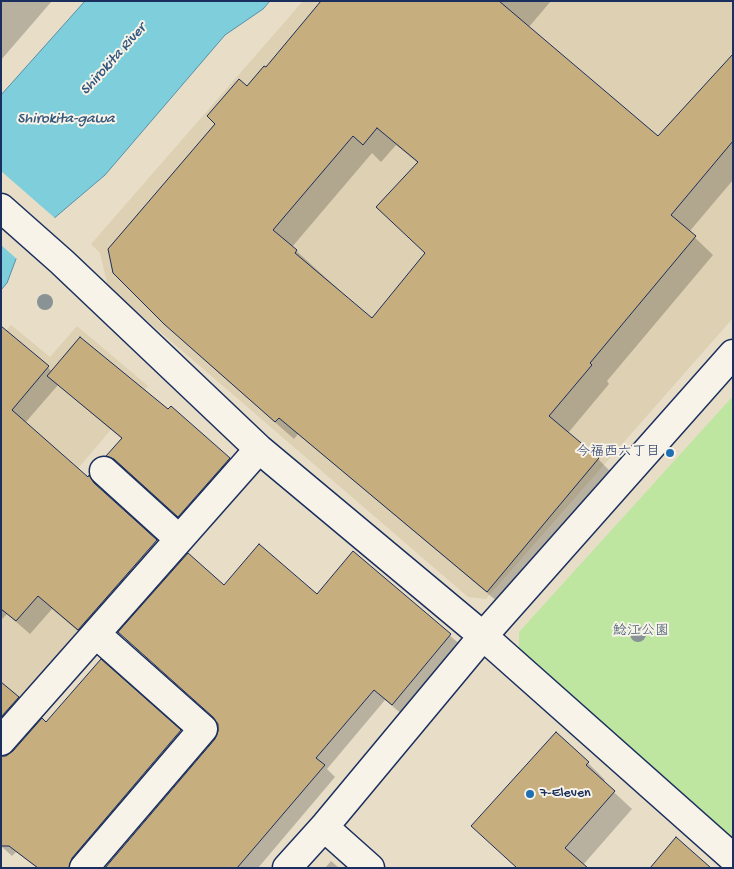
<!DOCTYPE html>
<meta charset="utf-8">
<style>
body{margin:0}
#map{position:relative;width:734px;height:869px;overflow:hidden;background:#e8dec8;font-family:"Gochi Hand",sans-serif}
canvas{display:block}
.frame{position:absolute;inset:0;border:2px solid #1b2f5e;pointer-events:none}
</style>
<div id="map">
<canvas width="734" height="869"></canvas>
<div class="frame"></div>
</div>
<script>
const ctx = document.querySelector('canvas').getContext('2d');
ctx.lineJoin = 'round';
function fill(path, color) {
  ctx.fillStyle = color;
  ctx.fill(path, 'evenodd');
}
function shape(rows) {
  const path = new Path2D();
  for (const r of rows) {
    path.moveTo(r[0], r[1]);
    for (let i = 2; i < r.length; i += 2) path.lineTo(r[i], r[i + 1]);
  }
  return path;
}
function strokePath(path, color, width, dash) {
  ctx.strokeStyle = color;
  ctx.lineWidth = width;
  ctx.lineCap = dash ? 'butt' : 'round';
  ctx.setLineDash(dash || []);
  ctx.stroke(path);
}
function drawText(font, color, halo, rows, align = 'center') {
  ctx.font = font + ' "Gochi Hand","Klee One",sans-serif';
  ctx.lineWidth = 4;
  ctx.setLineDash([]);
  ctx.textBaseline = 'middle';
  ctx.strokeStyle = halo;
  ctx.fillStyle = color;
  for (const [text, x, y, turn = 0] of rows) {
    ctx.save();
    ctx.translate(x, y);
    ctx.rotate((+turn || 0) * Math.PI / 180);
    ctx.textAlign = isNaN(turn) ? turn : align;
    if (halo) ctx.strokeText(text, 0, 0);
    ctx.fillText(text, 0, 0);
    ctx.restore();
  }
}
const built = shape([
 [303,1,733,1,733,318,486,599,468,597,108,287,100,253,91,244],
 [11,325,50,357,77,326,148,386,47,505,129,577,1,721,1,336]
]);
const green = shape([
 [733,396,733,838,519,649,519,632]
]);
const water = shape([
 [85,1,270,1,263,9,225,35,105,175,52,220,16,259,7,283,1,290,1,95,85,1]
]);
const pier = shape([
 [1,171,56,219,18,260,1,245]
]);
const shadow = shape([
 [1,1,52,1,1,60],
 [323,1,551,1,528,28,658,137,733,56,733,180,689,232,713,255,607,381,609,384,568,433,598,459,616,477,505,608,298,434,294,439,184,342,114,272,247,88,266,69],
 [396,145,418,163,377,207,427,254,372,320,292,247,372,153,381,162],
 [11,336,53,372,168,411,171,408,240,470,189,526,126,470,118,466,108,456,122,439,58,385,25,423,88,478,89,477,105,495,170,555,92,643,52,609,30,634,7,614,1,620,1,365],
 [353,553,462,646,403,715,385,700,327,769,335,777,258,868,106,868,216,740,219,733,219,724,216,720,119,632,224,587,317,595],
 [101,661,192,743,85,868,37,868,16,852,12,856,1,846,1,780,47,723],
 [1,683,31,711,1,732],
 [588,763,605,780,603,782,632,809,583,865,587,868,517,868,473,826],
 [331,861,339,868,325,868]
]);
const building = shape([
 [321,1,499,1,658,136,733,54,733,141,671,215,696,236,590,363,592,365,549,416,599,458,487,592,279,418,275,422,164,324,113,273,108,249,215,124,207,116,239,79,247,86,264,66,266,67,321,1],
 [377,128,418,162,376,207,425,253,372,318,295,253,297,250,273,230,353,136,363,145,377,128],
 [1,326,49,366,12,410,88,477,89,475,94,483,157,540,78,630,38,596,16,621,1,609,1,326],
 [80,337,168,409,171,406,230,458,178,517,114,459,106,456,122,438,47,376,80,337],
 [259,544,317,594,353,551,451,634,392,705,374,690,316,758,325,765,237,868,105,868,215,739,218,731,218,724,213,717,118,632,188,553,224,585,259,544],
 [101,659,181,730,72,858,69,868,38,868,9,846,1,846,1,756,6,756,13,751,42,718,46,722,101,659],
 [1,682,19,697,1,717,1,682],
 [556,732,589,762,586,765,615,791,565,848,588,868,517,868,471,826,556,732],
 [676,837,711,868,650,868,676,837]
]);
const minor = shape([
 [1,208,62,262,259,449,483,636,733,858],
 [104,471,179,539],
 [1,741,259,449],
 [324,827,370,868],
 [84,868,203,729,96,634],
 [287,868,324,827,483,636,733,354]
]);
const trees = [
 [45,302],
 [638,634]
];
const markers = [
 [670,453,5,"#1f6fb2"],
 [530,794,5,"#1f6fb2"]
];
const poiNames = [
 ["今福西六丁目",660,453],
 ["7-Eleven",540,794,"left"]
];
const parkNames = [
 ["鯰江公園",641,632]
];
const waterNames = [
 ["Shirokita River",114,60,-48],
 ["Shirokita-gawa",66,120]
];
fill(built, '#ded0b2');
fill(green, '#bee6a1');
fill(water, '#7fcedb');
strokePath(water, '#578ea9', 1);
fill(pier, '#e8dec8');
fill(shadow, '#0003');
fill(building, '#c6ae7e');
strokePath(building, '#1b2f5e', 1);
strokePath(minor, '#1b2f5e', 31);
strokePath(minor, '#f7f3e8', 28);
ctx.fillStyle = '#899295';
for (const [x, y] of trees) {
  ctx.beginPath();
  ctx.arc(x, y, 8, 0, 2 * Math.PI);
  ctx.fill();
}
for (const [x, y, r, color] of markers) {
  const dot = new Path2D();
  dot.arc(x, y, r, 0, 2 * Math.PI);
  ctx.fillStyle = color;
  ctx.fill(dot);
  strokePath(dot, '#f7f3e8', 2);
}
drawText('14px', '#1b2f5e', '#f7f3e8', poiNames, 'right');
drawText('14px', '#3c546b', '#f7f3e8', parkNames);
drawText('italic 15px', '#34577d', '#f7f3e8', waterNames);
</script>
